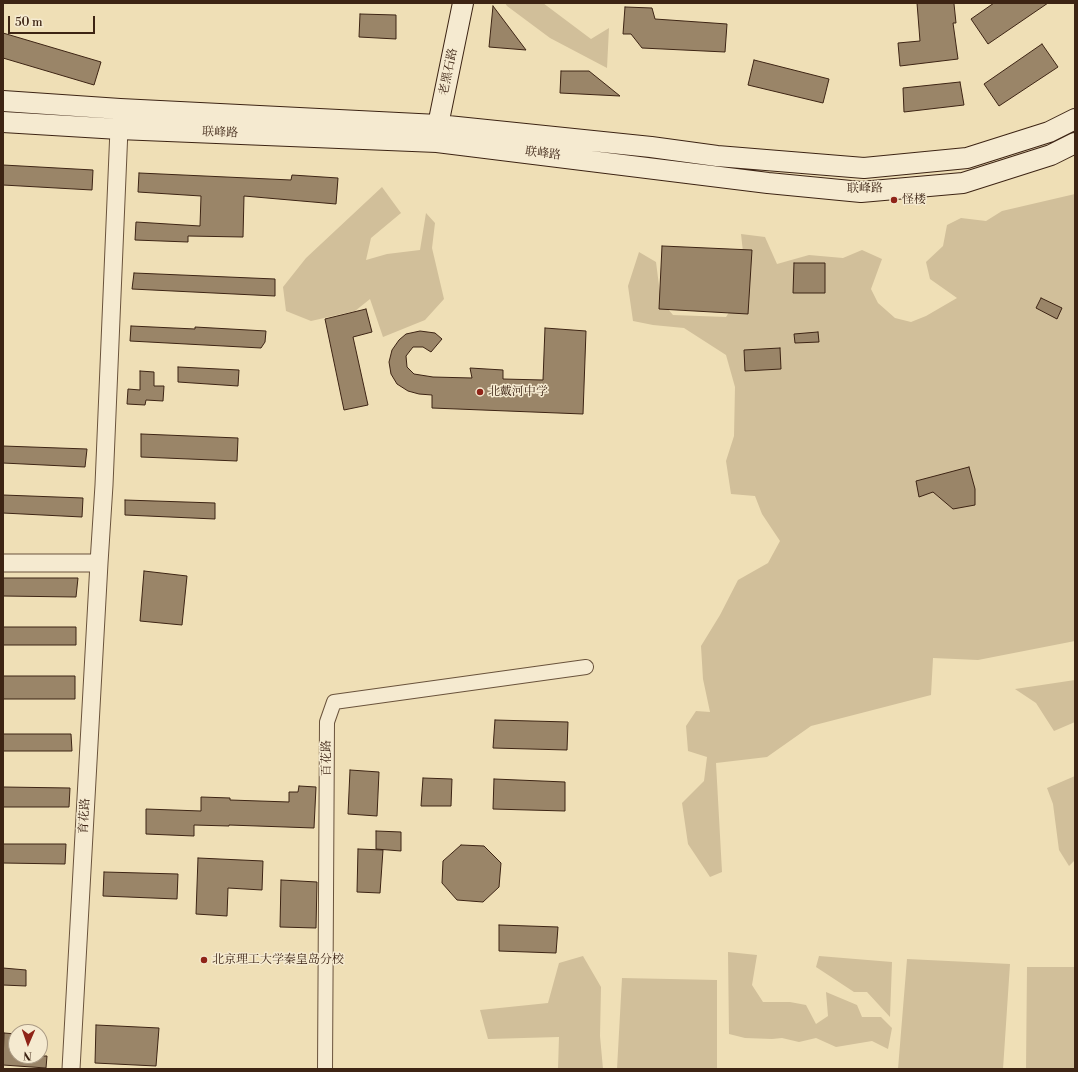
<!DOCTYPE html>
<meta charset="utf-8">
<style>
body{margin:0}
#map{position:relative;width:1078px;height:1072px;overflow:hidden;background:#efdfb6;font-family:"Libre Bodoni",serif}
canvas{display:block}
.frame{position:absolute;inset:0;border:4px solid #3d2414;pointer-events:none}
.north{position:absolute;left:8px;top:1024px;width:40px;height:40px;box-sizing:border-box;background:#f5ead0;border:1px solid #ab9b85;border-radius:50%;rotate:182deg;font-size:11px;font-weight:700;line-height:16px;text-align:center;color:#3d2414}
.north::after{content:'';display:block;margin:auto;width:14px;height:18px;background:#8f2418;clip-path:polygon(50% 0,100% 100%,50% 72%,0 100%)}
.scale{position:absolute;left:8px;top:16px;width:87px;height:18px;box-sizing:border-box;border:2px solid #3d2414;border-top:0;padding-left:5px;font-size:12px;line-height:14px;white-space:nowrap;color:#3d2414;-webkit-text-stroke:3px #f5ead0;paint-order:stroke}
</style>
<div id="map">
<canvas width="1078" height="1072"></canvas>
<div class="frame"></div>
<div class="north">N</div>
<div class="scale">50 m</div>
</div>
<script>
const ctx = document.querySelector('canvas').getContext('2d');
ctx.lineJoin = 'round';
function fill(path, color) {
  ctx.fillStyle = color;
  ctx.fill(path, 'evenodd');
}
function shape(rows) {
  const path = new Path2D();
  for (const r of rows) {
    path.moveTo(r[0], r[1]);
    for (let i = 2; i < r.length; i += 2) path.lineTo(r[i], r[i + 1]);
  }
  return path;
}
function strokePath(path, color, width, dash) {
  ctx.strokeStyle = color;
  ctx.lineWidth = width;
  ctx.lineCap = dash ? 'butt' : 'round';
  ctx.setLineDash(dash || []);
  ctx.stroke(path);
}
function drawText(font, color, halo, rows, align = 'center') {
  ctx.font = font + ' "Libre Bodoni","Noto Serif SC",serif';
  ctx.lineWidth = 3;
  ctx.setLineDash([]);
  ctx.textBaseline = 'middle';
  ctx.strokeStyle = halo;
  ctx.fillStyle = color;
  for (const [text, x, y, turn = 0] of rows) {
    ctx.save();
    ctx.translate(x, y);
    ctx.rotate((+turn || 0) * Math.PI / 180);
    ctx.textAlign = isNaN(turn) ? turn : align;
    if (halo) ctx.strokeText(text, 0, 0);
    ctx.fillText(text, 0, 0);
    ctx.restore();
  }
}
const green = shape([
 [505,3,543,3,591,39,609,28,607,68,550,38,507,6],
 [382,187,401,213,371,238,366,260,387,254,420,250,426,213,435,223,432,248,444,299,425,320,383,337,370,299,355,311,311,321,286,311,283,287,306,258],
 [1075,194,1075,641,978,660,933,658,931,695,811,726,767,757,716,763,722,872,710,877,688,844,682,803,704,781,707,757,688,751,686,726,696,711,710,712,703,679,701,646,720,615,738,580,768,563,780,541,762,514,755,496,731,494,726,461,734,436,735,387,726,355,684,328,653,325,633,321,628,286,639,252,656,262,661,301,673,315,726,317,733,306,744,261,741,234,765,237,777,264,809,255,843,258,862,250,882,259,871,289,878,303,895,318,911,322,926,316,957,298,930,279,926,262,943,246,947,225,961,218,986,221,1002,211],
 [1075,680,1075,722,1054,731,1036,703,1015,689],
 [1075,776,1075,860,1069,866,1059,850,1053,804,1047,788],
 [728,952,757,955,752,985,763,1002,790,1002,806,1005,816,1024,828,1016,826,992,857,1005,862,1017,881,1017,892,1028,888,1049,872,1041,836,1047,816,1038,799,1042,782,1038,772,1039,745,1038,729,1034],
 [583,956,601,987,600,1036,603,1069,558,1069,559,1037,488,1039,480,1010,548,1003,559,963],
 [819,956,892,962,890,1017,867,992,854,992,816,967],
 [907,959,1010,964,1003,1069,898,1069],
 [1027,967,1075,967,1075,1069,1026,1069],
 [622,978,717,980,717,1069,617,1069]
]);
const building = shape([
 [917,3,953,3,954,4,956,23,953,23,958,59,900,66,898,43,920,41,917,3],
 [994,3,1048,3,988,44,971,19,994,3],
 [493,6,526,50,489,47,493,6],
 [625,7,652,8,655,19,727,24,725,52,642,48,631,34,623,34,625,7],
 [360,14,396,15,396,39,359,37,360,14],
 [3,33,101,62,94,85,3,58,3,33],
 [1042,44,1058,67,999,106,984,84,1042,44],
 [754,60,829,79,823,103,748,85,754,60],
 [561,71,589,71,620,96,560,93,561,71],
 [960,82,964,105,904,112,903,88,960,82],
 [3,165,93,170,92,190,3,185,3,165],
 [139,173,291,180,292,175,338,178,336,204,244,196,243,237,188,236,188,242,135,240,136,222,200,226,201,196,138,192,139,173],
 [662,246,752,250,748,314,659,309,662,246],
 [794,263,825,263,825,293,793,293,794,263],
 [134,273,275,279,275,296,132,289,134,273],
 [1041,298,1062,308,1057,319,1036,308,1041,298],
 [366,309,372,332,353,337,368,405,344,410,325,319,366,309],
 [131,326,195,329,195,327,266,331,265,342,261,348,130,341,131,326],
 [545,328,586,331,583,414,432,408,432,395,419,394,408,391,397,384,391,374,389,362,392,350,399,340,406,334,420,331,435,333,442,339,431,352,423,347,413,347,406,356,407,367,414,374,433,377,472,378,470,368,503,370,503,379,543,380,545,328],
 [818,332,819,342,795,343,794,334,818,332],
 [780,348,781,369,745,371,744,350,780,348],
 [178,367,239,370,238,386,178,382,178,367],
 [140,371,154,372,154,386,164,386,163,401,146,400,145,405,127,404,128,389,140,390,140,371],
 [141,434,238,438,237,461,141,457,141,434],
 [3,446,87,449,85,467,3,463,3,446],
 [969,467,975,489,975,505,953,509,933,492,919,497,916,481,969,467],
 [3,495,83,498,82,517,3,513,3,495],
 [125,500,215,503,215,519,125,515,125,500],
 [144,571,187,576,182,625,140,621,144,571],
 [3,578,78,578,76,597,3,596,3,578],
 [3,627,76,627,76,645,3,645,3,627],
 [3,676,75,676,75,699,3,699,3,676],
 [495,720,568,722,567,750,493,748,495,720],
 [3,734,71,734,72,751,3,751,3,734],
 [350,770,379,772,377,816,348,814,350,770],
 [423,778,452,779,451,806,421,806,423,778],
 [494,779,565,782,565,811,493,809,494,779],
 [299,786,316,787,314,828,229,825,229,826,194,825,194,836,146,834,146,809,201,811,201,797,230,798,230,800,289,802,289,792,298,792,299,786],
 [3,787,70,788,69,807,3,807,3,787],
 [376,831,401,832,401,851,376,849,376,831],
 [3,844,66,844,65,864,3,863,3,844],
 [461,845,484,846,501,863,499,887,483,902,457,900,442,883,443,861,461,845],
 [358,849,383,850,380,893,357,892,358,849],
 [198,858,263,861,262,890,228,888,227,916,196,914,198,858],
 [104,872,178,874,177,899,103,896,104,872],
 [281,880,317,882,316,928,280,927,281,880],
 [499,925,558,927,556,953,499,951,499,925],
 [3,968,26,970,26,986,3,985,3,968],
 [96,1025,159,1028,156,1066,95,1063,96,1025],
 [4,1033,16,1034,16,1056,47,1056,46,1068,3,1065,4,1033]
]);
const minor = shape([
 [325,1069,327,722,334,702,586,667]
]);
const tertiary = shape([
 [3,563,99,563],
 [71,1069,99,563,104,485,119,129]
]);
const secondary = shape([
 [3,101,120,109,438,125,651,147,717,156,864,168,967,158,1049,132,1075,119],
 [3,122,119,129,437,142,768,183,861,192,963,183,1051,155,1075,143],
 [437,138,438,125,463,3]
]);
const markers = [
 [894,200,4,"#8f2418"],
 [480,392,4,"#8f2418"],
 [204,960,4,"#8f2418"]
];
const streetNames = [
 ["老黑石路",449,72,-78],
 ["联峰路",220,133,2],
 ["联峰路",543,154,7],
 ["联峰路",865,189,-1],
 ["百花路",327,758,-90],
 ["育花路",85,816,-87]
];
const poiNames = [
 ["怪楼",902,200],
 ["北戴河中学",488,392],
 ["北京理工大学秦皇岛分校",212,960]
];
fill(green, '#d1bf9a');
fill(building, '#9a8568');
strokePath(building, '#3d2414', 1);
strokePath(minor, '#6a533c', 16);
strokePath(tertiary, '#6a533c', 19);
strokePath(secondary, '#3d2414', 22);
strokePath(minor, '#f5ead0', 14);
strokePath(tertiary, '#f5ead0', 17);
strokePath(secondary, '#f5ead0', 20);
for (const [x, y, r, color] of markers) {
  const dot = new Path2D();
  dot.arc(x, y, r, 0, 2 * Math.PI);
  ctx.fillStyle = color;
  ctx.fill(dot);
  strokePath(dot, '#f5ead0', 1.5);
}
drawText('12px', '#3d2414', '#f5ead0', streetNames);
drawText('12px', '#3d2414', '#f5ead0', poiNames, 'left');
</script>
